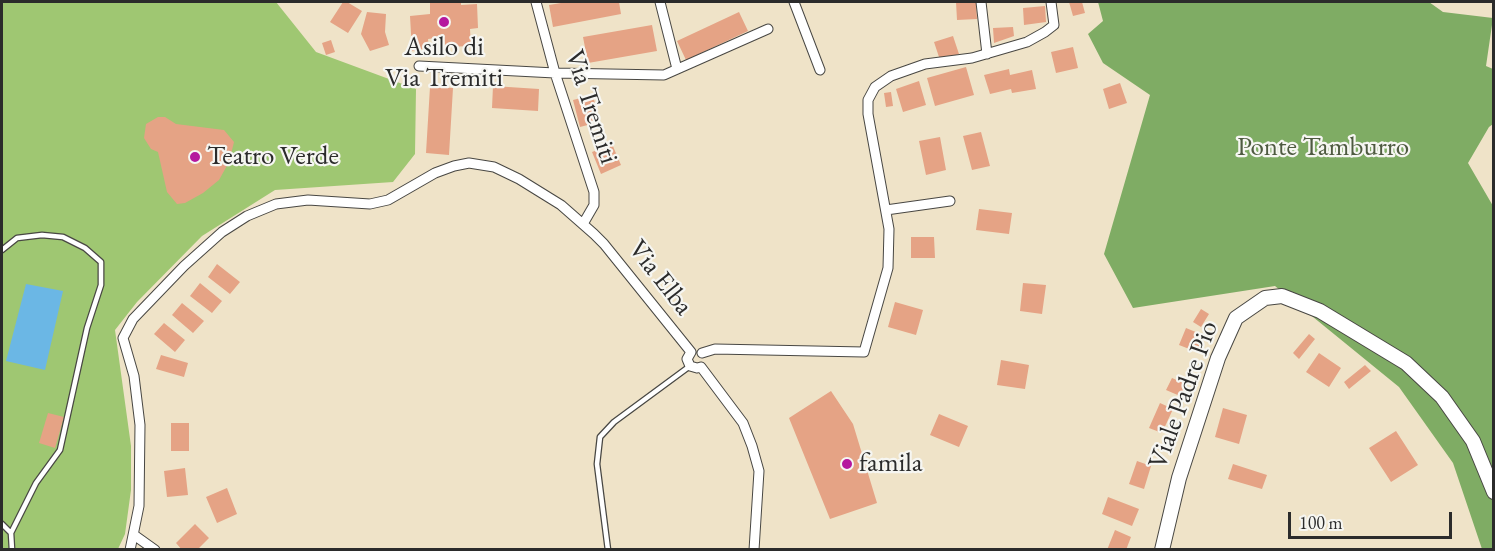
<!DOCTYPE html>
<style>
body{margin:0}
#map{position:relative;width:1495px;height:551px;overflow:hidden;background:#efe3c8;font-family:"EB Garamond",serif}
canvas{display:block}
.frame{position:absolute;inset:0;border:3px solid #2b2b2b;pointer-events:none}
.scale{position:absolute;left:1288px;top:512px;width:164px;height:27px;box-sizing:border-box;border:3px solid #2b2b2b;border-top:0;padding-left:8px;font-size:18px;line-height:21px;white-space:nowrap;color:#2b2b2b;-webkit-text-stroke:4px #f6f6f2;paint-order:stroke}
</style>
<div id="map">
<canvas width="1495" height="551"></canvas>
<div class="frame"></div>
<div class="scale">100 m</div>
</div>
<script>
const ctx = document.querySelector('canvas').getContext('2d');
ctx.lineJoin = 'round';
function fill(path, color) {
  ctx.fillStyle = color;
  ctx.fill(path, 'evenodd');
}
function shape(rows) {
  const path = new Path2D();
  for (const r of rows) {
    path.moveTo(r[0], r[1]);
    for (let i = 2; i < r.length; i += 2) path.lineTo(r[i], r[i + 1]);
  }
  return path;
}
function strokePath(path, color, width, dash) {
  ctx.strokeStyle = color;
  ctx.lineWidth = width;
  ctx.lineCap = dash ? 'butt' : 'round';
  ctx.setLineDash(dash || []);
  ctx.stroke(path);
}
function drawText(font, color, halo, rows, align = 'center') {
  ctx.font = font + ' "EB Garamond",serif';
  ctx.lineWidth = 4.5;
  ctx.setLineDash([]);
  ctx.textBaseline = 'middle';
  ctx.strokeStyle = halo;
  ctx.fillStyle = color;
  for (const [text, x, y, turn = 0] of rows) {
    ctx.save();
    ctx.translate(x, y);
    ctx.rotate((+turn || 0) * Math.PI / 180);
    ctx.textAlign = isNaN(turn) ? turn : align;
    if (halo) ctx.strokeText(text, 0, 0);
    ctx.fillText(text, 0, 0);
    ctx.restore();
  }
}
const green = shape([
 [2,2,276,2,316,52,416,89,415,154,393,182,275,190,202,236,137,302,115,330,131,446,131,490,125,534,118,549,2,549]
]);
const forest = shape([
 [1098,2,1429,2,1443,12,1493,18,1486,66,1493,69,1493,124,1489,127,1468,163,1493,206,1493,549,1482,549,1453,463,1399,387,1275,286,1133,308,1104,254,1150,95,1103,63,1088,34,1103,21]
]);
const water = shape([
 [26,284,63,291,45,370,6,361]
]);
const building = shape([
 [343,2,347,2,362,11,348,33,330,22],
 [430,2,461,2,461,5,477,4,478,28,470,29,471,46,445,47,444,37,428,39,429,48,412,51,410,16,430,14],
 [567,2,619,2,621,14,553,27,549,5],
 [956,2,976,2,977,19,957,20],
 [1069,2,1082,2,1085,13,1073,16],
 [1045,6,1046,22,1024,25,1023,8],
 [367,12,386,14,385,32,389,45,370,51,361,34],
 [739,12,748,31,686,60,677,41],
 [652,25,657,51,588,63,583,37],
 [1013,27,1014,36,994,43,993,28],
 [953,36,959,54,940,60,934,42],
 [331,40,335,52,326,55,322,43],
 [1073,47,1078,68,1056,73,1051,52],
 [966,67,974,95,935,106,927,78],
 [1009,69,1010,75,1032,70,1036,89,1012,93,1011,89,990,94,984,75],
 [919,81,926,105,903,112,896,89],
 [1120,83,1127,103,1109,109,1103,89],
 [493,86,539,89,538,111,492,108],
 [430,87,453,88,449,155,426,153],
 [891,92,893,106,886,107,884,93],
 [593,95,599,122,580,127,573,100],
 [158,117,165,117,176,124,224,130,234,142,229,162,219,180,203,193,185,203,177,204,167,192,158,152,151,149,144,138,146,124],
 [981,132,990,166,972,170,963,136],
 [940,137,946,170,926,175,919,141],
 [612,144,621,165,601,174,592,152],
 [979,209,1012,213,1009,234,976,230],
 [911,237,934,237,935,258,911,258],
 [217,264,240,282,230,294,208,277],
 [200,283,222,301,212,313,190,296],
 [1023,283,1046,285,1042,314,1020,311],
 [895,302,923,310,916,335,888,327],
 [182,303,204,321,193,333,172,315],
 [1201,309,1209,314,1201,327,1193,322],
 [164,323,185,340,175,352,154,334],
 [1186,328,1203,335,1197,352,1179,345],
 [1309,334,1315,339,1299,359,1293,353],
 [1319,353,1341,368,1329,387,1306,372],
 [161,355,188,363,184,377,156,369],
 [1001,360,1029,365,1025,389,997,385],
 [1365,365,1371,371,1349,389,1344,382],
 [1172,378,1186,384,1180,396,1166,390],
 [831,391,853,424,877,503,830,519,789,418],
 [1160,403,1173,409,1162,433,1149,428],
 [1223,408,1247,415,1239,444,1215,437],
 [48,413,64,417,55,448,39,443],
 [939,414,968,426,959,447,930,435],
 [171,423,189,423,189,451,171,451],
 [1396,431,1418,465,1391,482,1369,448],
 [1137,461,1151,466,1144,489,1129,484],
 [1233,464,1267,475,1262,489,1228,479],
 [185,468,188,495,167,497,164,471],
 [227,488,237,514,217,523,206,497],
 [1108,497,1139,509,1132,526,1102,514],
 [195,524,209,538,197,550,182,550,176,543],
 [1115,530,1131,537,1126,550,1107,550]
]);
const lane = shape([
 [2,250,17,238,42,235,63,237,85,248,101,262,101,285,87,328,60,450,36,483,11,533,12,550],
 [2,524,11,533],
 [608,550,597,464,600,437,614,422,690,366]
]);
const street = shape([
 [536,2,555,73,594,192,594,205,583,224],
 [660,2,677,69],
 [794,2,820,70],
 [981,2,987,54],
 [419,66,555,73,664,75,768,29],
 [886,210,950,201],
 [691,352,687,359,690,366,697,368,701,367],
 [702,353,715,349,864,352,888,268,889,229,868,114,868,100,875,87,891,76,925,64,972,58,1027,42,1045,32,1054,25,1051,2],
 [701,367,743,423,752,446,759,471,754,550],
 [134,535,155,550],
 [130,550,139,506,140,425,134,376,123,338,133,319,184,266,222,232,247,216,276,204,308,200,370,204,388,200,435,173,454,166,469,163,494,167,519,179,561,205,594,234,604,244,691,352]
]);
const secondary = shape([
 [1162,550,1179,478,1218,358,1236,318,1265,298,1282,296,1320,311,1406,363,1442,397,1473,441,1494,492]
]);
const markers = [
 [444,22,6,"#b5179e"],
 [195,157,6,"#b5179e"],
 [847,464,6,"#b5179e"]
];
const poiNames = [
 ["Asilo di",444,48,"center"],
 ["Via Tremiti",444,79,"center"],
 ["Teatro Verde",207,157],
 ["famila",859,464]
];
const streetNames = [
 ["Via Tremiti",591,107,72],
 ["Via Elba",660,278,52],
 ["Viale Padre Pio",1184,395,-70]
];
const parkNames = [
 ["Ponte Tamburro",1323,148]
];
fill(green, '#9fc772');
fill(forest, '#7fac64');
fill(water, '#6bb7e5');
fill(building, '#e5a385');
strokePath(lane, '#484743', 7);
strokePath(street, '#484743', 11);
strokePath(secondary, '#484743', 16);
strokePath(lane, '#fff', 4.5);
strokePath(street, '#fff', 9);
strokePath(secondary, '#fff', 14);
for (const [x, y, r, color] of markers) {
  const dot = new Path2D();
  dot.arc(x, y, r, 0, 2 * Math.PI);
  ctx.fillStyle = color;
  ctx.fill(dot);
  strokePath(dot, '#f6f6f2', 2);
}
drawText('27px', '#2b2b2b', '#f6f6f2', poiNames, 'left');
drawText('27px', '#2b2b2b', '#f6f6f2', streetNames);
drawText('27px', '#4e5a40', '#f6f6f2', parkNames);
</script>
